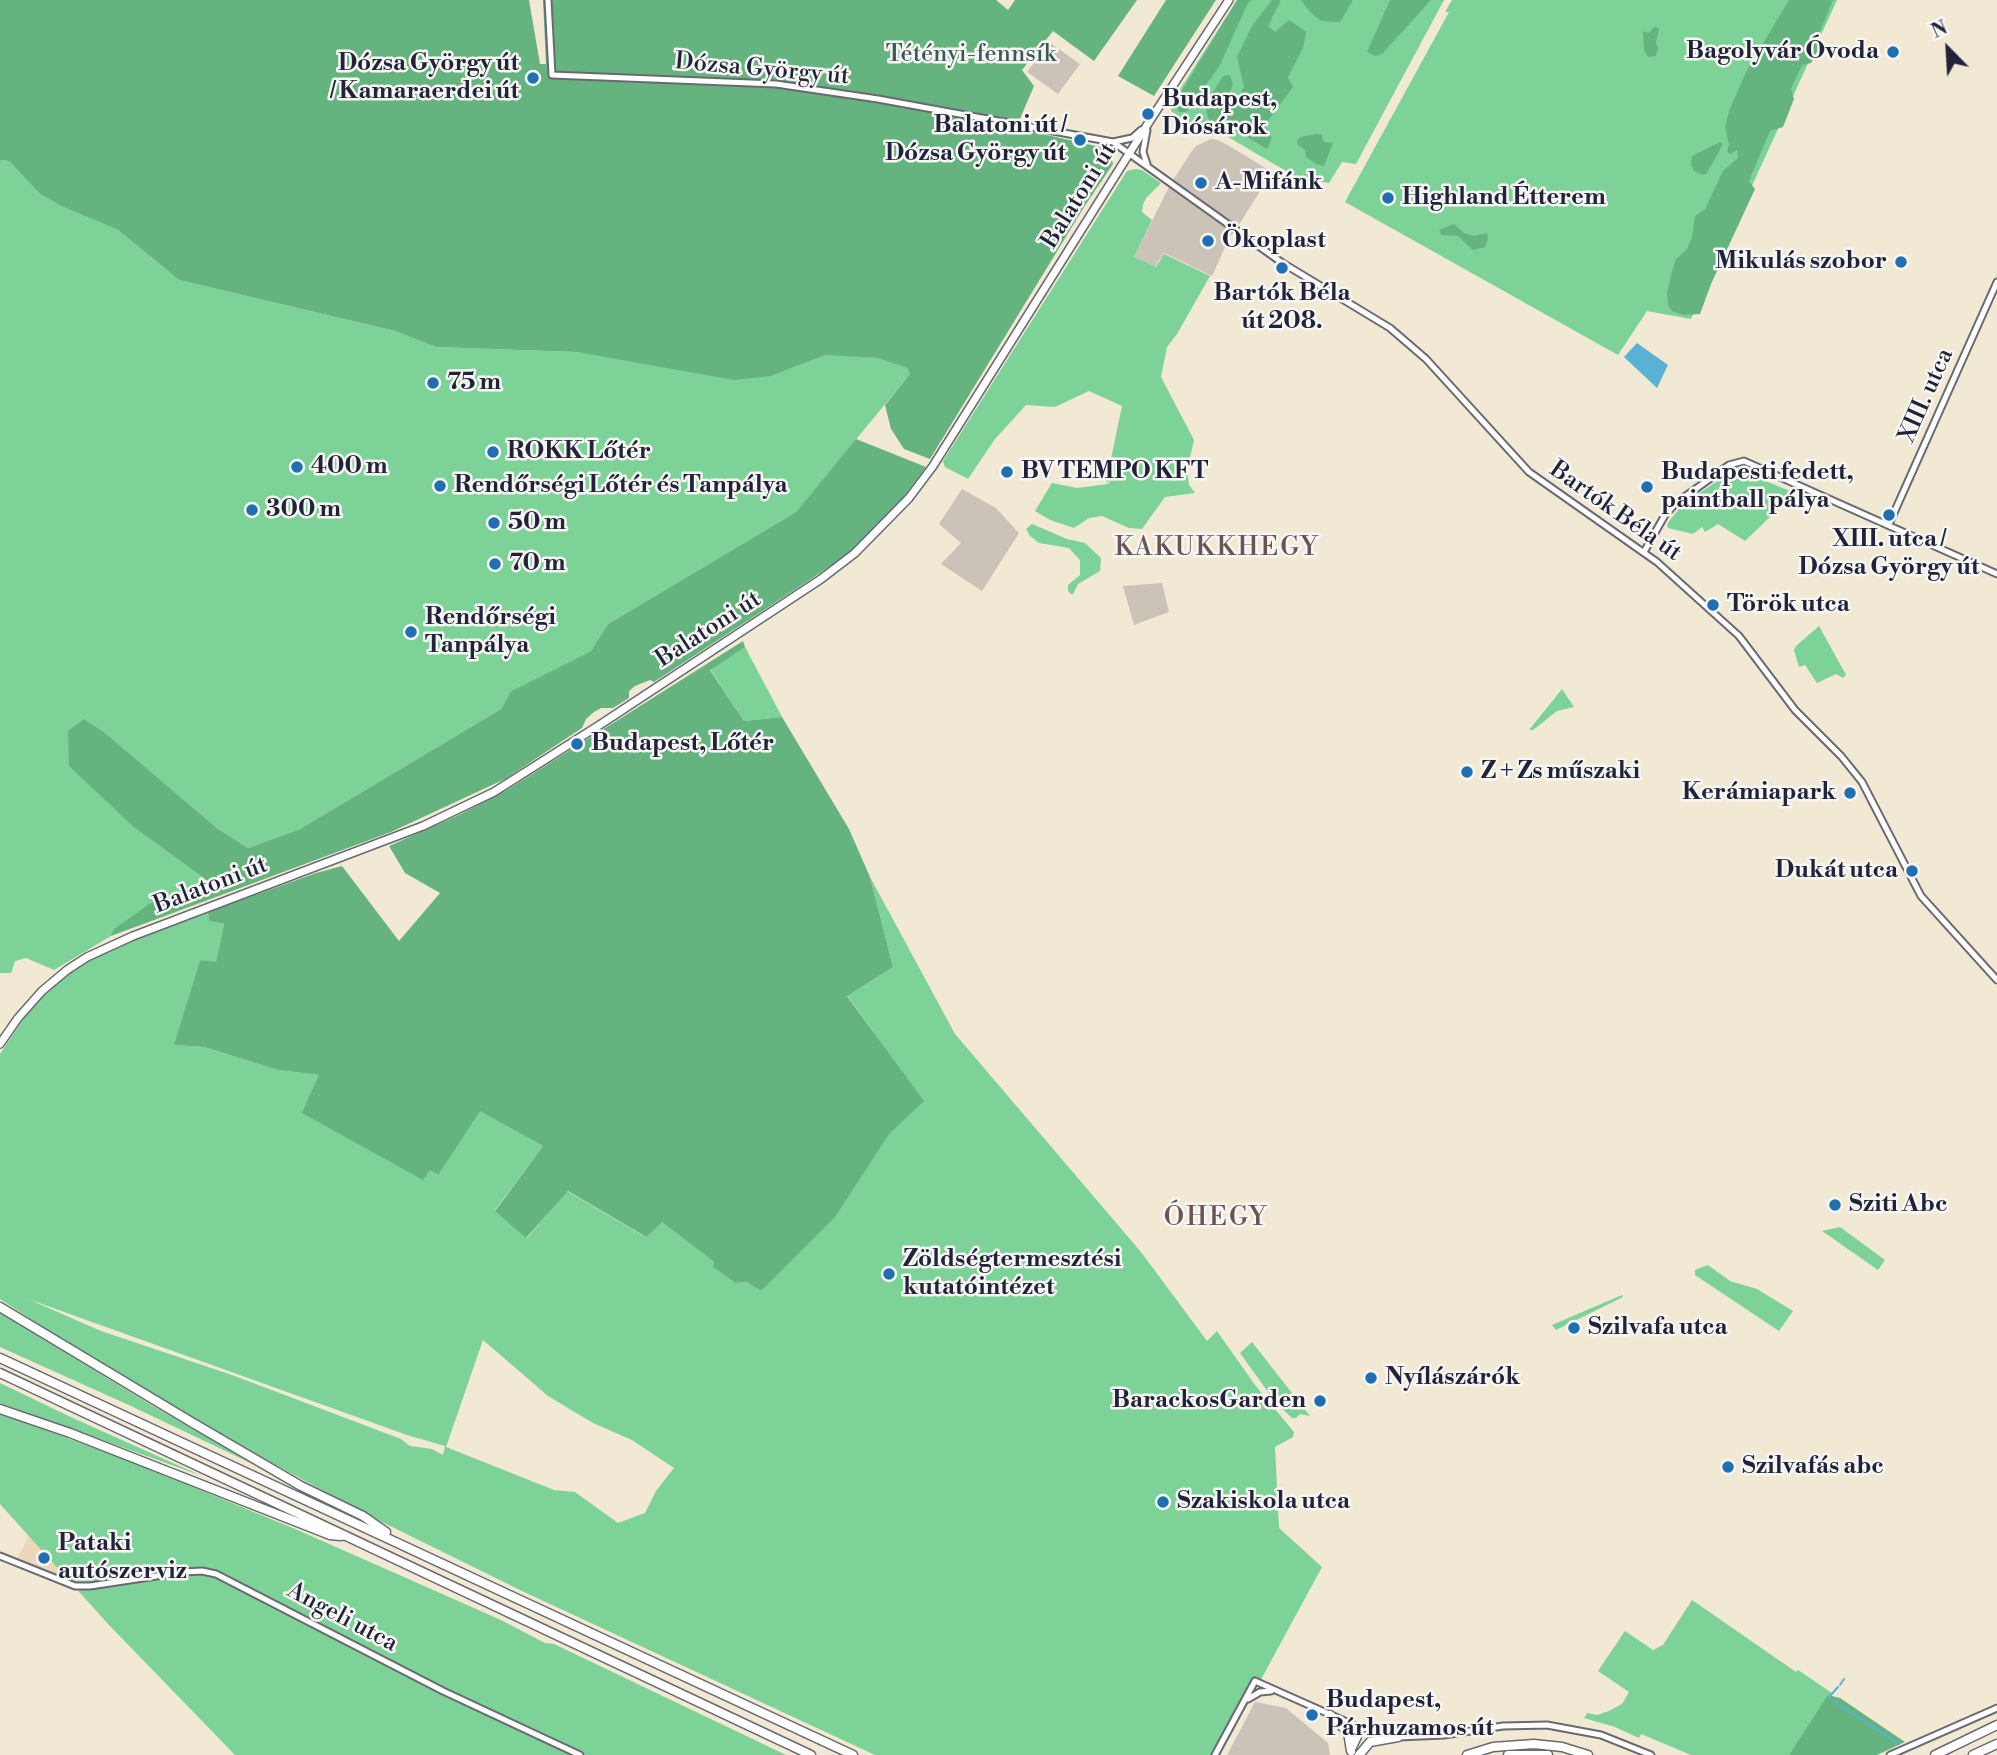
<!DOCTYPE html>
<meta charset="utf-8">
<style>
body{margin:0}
#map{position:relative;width:1997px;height:1755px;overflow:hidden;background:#f1e9d4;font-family:"Libre Bodoni",serif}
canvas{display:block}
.north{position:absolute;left:1913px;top:14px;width:70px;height:70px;-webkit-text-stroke:5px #f6f6f2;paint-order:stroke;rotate:336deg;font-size:19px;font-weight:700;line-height:28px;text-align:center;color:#22223b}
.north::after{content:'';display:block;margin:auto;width:24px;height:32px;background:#22223b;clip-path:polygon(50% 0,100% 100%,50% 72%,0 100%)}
</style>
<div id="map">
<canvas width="1997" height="1755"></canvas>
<div class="north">N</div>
</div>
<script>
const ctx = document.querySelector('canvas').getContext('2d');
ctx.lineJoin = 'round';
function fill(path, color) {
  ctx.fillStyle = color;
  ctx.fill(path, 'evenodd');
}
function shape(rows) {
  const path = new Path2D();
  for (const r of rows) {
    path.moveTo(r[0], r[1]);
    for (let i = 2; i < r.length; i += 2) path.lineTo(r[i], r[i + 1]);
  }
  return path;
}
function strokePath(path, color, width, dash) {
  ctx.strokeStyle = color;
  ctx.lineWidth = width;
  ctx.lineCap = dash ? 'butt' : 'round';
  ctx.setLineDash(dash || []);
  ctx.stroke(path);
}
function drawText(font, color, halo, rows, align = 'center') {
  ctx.font = font + ' "Libre Bodoni",serif';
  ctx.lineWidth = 5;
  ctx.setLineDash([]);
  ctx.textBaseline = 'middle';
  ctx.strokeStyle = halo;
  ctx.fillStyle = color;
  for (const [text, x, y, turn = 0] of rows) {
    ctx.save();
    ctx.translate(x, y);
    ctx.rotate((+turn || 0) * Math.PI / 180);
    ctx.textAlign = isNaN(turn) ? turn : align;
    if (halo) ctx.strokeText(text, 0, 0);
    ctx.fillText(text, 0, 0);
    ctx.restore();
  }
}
const built = shape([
 [29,1535,61,1571,58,1576,17,1559]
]);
const industrial = shape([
 [1049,42,1080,64,1058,94,1027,72],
 [1211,139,1218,140,1231,147,1272,172,1235,231,1230,236,1212,276,1164,253,1155,267,1134,257,1171,183,1192,151,1196,146],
 [962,489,996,508,1019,533,982,591,941,564,961,543,939,524],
 [1162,583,1169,612,1134,625,1123,586],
 [1255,1702,1286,1708,1328,1743,1330,1755,1227,1755]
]);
const green = shape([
 [1237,0,1444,0,1356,164,1342,162,1329,183,1318,181,1313,187,1218,131,1208,136,1171,111,1172,102],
 [1452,0,1837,0,1691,319,1647,311,1618,355,1345,202,1449,12,1445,12],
 [0,160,9,161,40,194,61,206,118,230,179,280,395,331,436,347,577,352,771,376,826,355,849,355,877,358,907,368,910,374,796,512,608,624,591,651,511,691,501,709,300,829,248,848,217,828,104,732,84,719,136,829,214,886,158,898,141,919,120,926,111,936,54,970,26,958,15,961,11,973,0,973],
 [1135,169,1142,170,1161,183,1146,198,1143,205,1142,212,1152,220,1134,257,1156,267,1164,254,1210,276,1177,334,1167,347,1161,377,1194,440,1187,471,1189,485,1195,493,1165,497,1142,529,1129,528,1102,516,1089,518,1074,528,1050,520,1035,511,1052,483,1077,488,1108,484,1111,480,1106,483,1122,406,1089,391,1055,407,1026,405,995,439,968,479,945,467,943,461,1127,171],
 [1736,469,1795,493,1745,541,1718,524,1705,532,1702,527,1693,534,1668,528,1667,525,1670,520,1684,503],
 [1032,524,1067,539,1085,543,1101,558,1100,571,1078,584,1073,594,1071,594,1068,591,1068,585,1080,575,1080,560,1069,548,1039,543,1030,536,1026,529],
 [1819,626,1846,675,1843,678,1836,674,1817,683,1805,665,1799,667,1794,650,1796,646],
 [745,647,782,717,744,721,710,669],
 [1562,689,1574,707,1557,711,1533,730,1529,730],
 [870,877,955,1034,1141,1252,1207,1341,1217,1331,1255,1385,1294,1432,1293,1437,1275,1447,1279,1528,1322,1567,1220,1755,875,1755,522,1591,374,1518,246,1449,52,1333,0,1299,0,1054,26,1015,49,990,70,973,100,953,208,912,209,921,224,924,216,963,200,960,175,1045,204,1047,278,1070,319,1075,437,1175,479,1110,543,1146,495,1210,527,1238,567,1191,645,1237,661,1221,714,1262,713,1267,735,1283,747,1282,836,1216,889,1133,923,1101,847,995,893,967],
 [28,1299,407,1435,445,1446,443,1455,432,1449,410,1446,401,1439,232,1375,101,1331],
 [483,1340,548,1396,593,1423,632,1440,674,1468,656,1491,645,1513,618,1523,575,1492,554,1490,446,1447],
 [1840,1227,1885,1260,1878,1270,1822,1231],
 [1708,1265,1730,1281,1757,1289,1793,1311,1779,1331,1695,1275,1695,1270],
 [1622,1295,1623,1297,1556,1330,1552,1325],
 [0,1313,158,1409,259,1467,131,1406,0,1347],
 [1252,1342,1310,1416,1300,1414,1296,1418,1292,1418,1276,1403,1240,1353],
 [0,1383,75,1419,202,1476,0,1403],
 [0,1414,122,1458,293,1528,501,1620,545,1643,554,1644,786,1755,235,1755,109,1625,0,1504],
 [1692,1600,1796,1672,1798,1670,1832,1693,1789,1755,1691,1755,1641,1734,1639,1738,1615,1727,1584,1718,1587,1713,1597,1715,1609,1711,1622,1704,1629,1692,1598,1671,1625,1631,1653,1650,1663,1645]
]);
const forest = shape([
 [0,0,529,0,540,64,546,64,543,0,996,0,1008,10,1015,0,1137,0,1094,61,1053,31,1022,70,1034,86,1016,128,1109,149,1113,164,1086,204,930,459,904,449,891,429,885,405,910,374,907,368,877,358,826,355,771,376,734,380,577,352,436,347,395,331,179,280,118,230,61,206,40,194,9,161,0,160],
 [1166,0,1216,0,1154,96,1118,76],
 [1237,0,1251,0,1247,5,1220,65,1191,106,1186,112,1179,112,1175,102],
 [1272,0,1281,0,1268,26,1275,32,1289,20,1306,32,1303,48,1288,77,1293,87,1265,125,1272,138,1267,149,1227,125,1209,121,1205,105,1223,76,1230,75,1233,84,1225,104,1229,108,1236,103,1244,87,1237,57,1252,26],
 [1301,0,1353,0,1340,22,1321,21,1311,13],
 [1390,0,1431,0,1382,54,1375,56,1367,52],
 [1789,0,1833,0,1816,41,1819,48,1811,63,1802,65,1791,89,1794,99,1783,127,1770,131,1749,181,1755,189,1711,284,1700,314,1683,315,1672,311,1668,305,1667,293,1671,275,1676,259,1687,249,1692,237,1695,216,1705,209,1723,171,1738,158,1737,150,1731,154,1727,152,1729,145,1725,127,1729,111,1746,72],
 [1655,26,1659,29,1656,42,1658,49,1656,56,1648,57,1644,50,1643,31,1649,33],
 [1315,134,1321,134,1324,142,1333,143,1324,166,1316,164,1306,157,1305,150,1298,145,1297,140,1301,137],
 [1720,142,1723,144,1707,173,1703,175,1694,171,1691,165,1692,156],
 [1454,224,1464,233,1474,236,1487,233,1488,238,1485,247,1473,250,1458,236,1441,235,1439,230],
 [856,439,926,467,894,510,867,537,842,558,805,583,654,682,650,680,635,686,629,691,629,698,613,708,601,708,594,712,586,719,582,728,505,779,391,832,111,936,114,929,158,898,213,885,136,829,69,766,68,731,84,719,104,732,217,828,248,848,300,829,501,709,511,691,591,651,608,624,796,512],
 [743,641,745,647,710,670,744,721,782,717,849,829,870,877,893,967,847,996,924,1101,889,1134,836,1216,763,1289,760,1290,747,1282,735,1283,713,1267,714,1262,662,1222,646,1237,568,1191,526,1238,495,1211,543,1146,480,1111,438,1175,430,1170,423,1180,302,1113,319,1075,278,1070,204,1047,174,1045,200,960,216,962,224,924,209,921,208,912,316,873,342,866,399,941,440,893,405,873,389,846,461,814,507,790],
 [1828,1695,1840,1698,1905,1742,1877,1755,1789,1755]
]);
const water = shape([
 [1637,343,1668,365,1657,388,1624,357]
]);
const stream = shape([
 [1840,1685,1844,1679],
 [1830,1699,1830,1696,1838,1687],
 [1835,1702,1899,1744]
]);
const tertiary = shape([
 [548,0,552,75,776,84,878,99,1113,142,1281,262,1390,328,1426,359,1529,472,1657,562,1739,636,1795,710,1841,756,1862,782,1921,896,1997,980],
 [1147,130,1143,152,1147,164],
 [1113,142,1132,138,1141,130],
 [1889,524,1997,282],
 [1644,552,1665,515,1676,503,1729,465,1744,461,1997,574],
 [0,1556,75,1586,90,1586,183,1572,202,1571,216,1574,443,1691,580,1755],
 [1248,1699,1260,1692,1271,1691],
 [1215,1755,1255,1681,1356,1726,1398,1737,1444,1735,1503,1726,1547,1725,1601,1735,1651,1755],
 [1890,1755,1997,1708]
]);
const primary = shape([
 [0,1044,18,1018,42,991,67,970,87,957,133,936,423,826,494,792,598,726,821,579,855,553,909,498,933,466,1149,122,1229,0]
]);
const trunk = shape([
 [0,1307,193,1423,301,1486,363,1516,386,1532],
 [0,1358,853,1755],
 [0,1373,811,1755],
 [0,1409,70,1433,330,1535,341,1536],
 [1330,1715,1348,1732,1351,1751],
 [1352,1747,1361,1728],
 [1359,1755,1370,1742,1398,1737],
 [1508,1755,1548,1755],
 [1935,1755,1997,1725],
 [1973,1755,1997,1744]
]);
const motorway = shape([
 [1467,1755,1493,1747,1534,1744,1562,1747,1588,1755]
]);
const markers = [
 [1893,52,7,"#1f6fb2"],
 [533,78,7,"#1f6fb2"],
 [1148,114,7,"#1f6fb2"],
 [1080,140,7,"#1f6fb2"],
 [1201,183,7,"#1f6fb2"],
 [1388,198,7,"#1f6fb2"],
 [1208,241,7,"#1f6fb2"],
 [1901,262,7,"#1f6fb2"],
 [1282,268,7,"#1f6fb2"],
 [433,383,7,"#1f6fb2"],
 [493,452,7,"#1f6fb2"],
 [297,467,7,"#1f6fb2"],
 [1007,472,7,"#1f6fb2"],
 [440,486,7,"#1f6fb2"],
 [1647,487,7,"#1f6fb2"],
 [252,510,7,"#1f6fb2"],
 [1889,515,7,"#1f6fb2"],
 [494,523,7,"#1f6fb2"],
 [495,564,7,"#1f6fb2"],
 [1713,605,7,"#1f6fb2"],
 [411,632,7,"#1f6fb2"],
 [577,744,7,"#1f6fb2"],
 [1467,772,7,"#1f6fb2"],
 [1850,793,7,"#1f6fb2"],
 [1912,871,7,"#1f6fb2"],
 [1835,1205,7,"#1f6fb2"],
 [889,1274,7,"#1f6fb2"],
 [1574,1328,7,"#1f6fb2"],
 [1371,1378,7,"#1f6fb2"],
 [1320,1401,7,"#1f6fb2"],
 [1728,1467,7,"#1f6fb2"],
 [1163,1502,7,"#1f6fb2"],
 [44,1558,7,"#1f6fb2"],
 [1312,1715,7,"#1f6fb2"]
];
const poiNames = [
 ["Bagolyvár Óvoda",1879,52,"right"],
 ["Dózsa György út",519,64,"right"],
 ["/ Kamaraerdei út",519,92,"right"],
 ["Budapest,",1162,100],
 ["Diósárok",1162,128],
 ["Balatoni út /",1066,126,"right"],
 ["Dózsa György út",1066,154,"right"],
 ["A-Mifánk",1215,183],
 ["Highland Étterem",1402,198],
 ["Ökoplast",1222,241],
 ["Mikulás szobor",1887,262,"right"],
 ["Bartók Béla",1282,294,"center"],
 ["út 208.",1282,322,"center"],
 ["75 m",447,383],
 ["ROKK Lőtér",507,452],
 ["400 m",311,467],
 ["BV TEMPO KFT",1021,472],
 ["Budapesti fedett,",1661,473],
 ["paintball pálya",1661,501],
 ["Rendőrségi Lőtér és Tanpálya",454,486],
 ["300 m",266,510],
 ["50 m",508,523],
 ["XIII. utca /",1889,540,"center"],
 ["Dózsa György út",1889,568,"center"],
 ["70 m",509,564],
 ["Török utca",1727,605],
 ["Rendőrségi",425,618],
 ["Tanpálya",425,646],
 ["Budapest, Lőtér",591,744],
 ["Z + Zs műszaki",1481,772],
 ["Kerámiapark",1836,793,"right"],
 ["Dukát utca",1898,871,"right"],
 ["Sziti Abc",1849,1205],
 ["Zöldségtermesztési",903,1260],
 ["kutatóintézet",903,1288],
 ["Szilvafa utca",1588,1328],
 ["Nyílászárók",1385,1378],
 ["BarackosGarden",1306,1401,"right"],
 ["Szilvafás abc",1742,1467],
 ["Szakiskola utca",1177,1502],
 ["Pataki",58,1544],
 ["autószerviz",58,1572],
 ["Budapest,",1326,1701],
 ["Párhuzamos út",1326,1729]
];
const parkNames = [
 ["Tétényi-fennsík",971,55]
];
const streetNames = [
 ["Dózsa György út",762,70,5],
 ["Balatoni út",1080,196,-58],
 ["XIII. utca",1927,396,-66],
 ["Bartók Béla út",1615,512,35],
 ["Balatoni út",709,630,-33],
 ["Balatoni út",211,886,-21],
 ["Angeli utca",342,1618,28]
];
const neighbourhoodNames = [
 ["KAKUKKHEGY",1217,549],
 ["ÓHEGY",1216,1219]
];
fill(built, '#ecd7ba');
fill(industrial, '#cbc2b8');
fill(green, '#7cd297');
fill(forest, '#65b480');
fill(water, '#57b2d4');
strokePath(stream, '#57b2d4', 2);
strokePath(tertiary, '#6a6871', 9);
strokePath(primary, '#6a6871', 10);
strokePath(trunk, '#6a6871', 11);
strokePath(motorway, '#6a6871', 11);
strokePath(tertiary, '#fff', 5);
strokePath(primary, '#fff', 7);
strokePath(trunk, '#fff', 8);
strokePath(motorway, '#fff', 8);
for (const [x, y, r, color] of markers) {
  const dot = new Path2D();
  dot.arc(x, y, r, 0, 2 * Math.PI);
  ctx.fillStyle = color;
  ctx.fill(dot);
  strokePath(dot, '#f6f6f2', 2.5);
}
drawText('bold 24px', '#22223b', '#f6f6f2', poiNames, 'left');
drawText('24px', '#3d5757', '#f6f6f2', parkNames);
drawText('24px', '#22223b', '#f6f6f2', streetNames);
ctx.letterSpacing = '2px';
drawText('26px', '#6a5358', '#f6f6f2', neighbourhoodNames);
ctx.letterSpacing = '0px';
</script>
